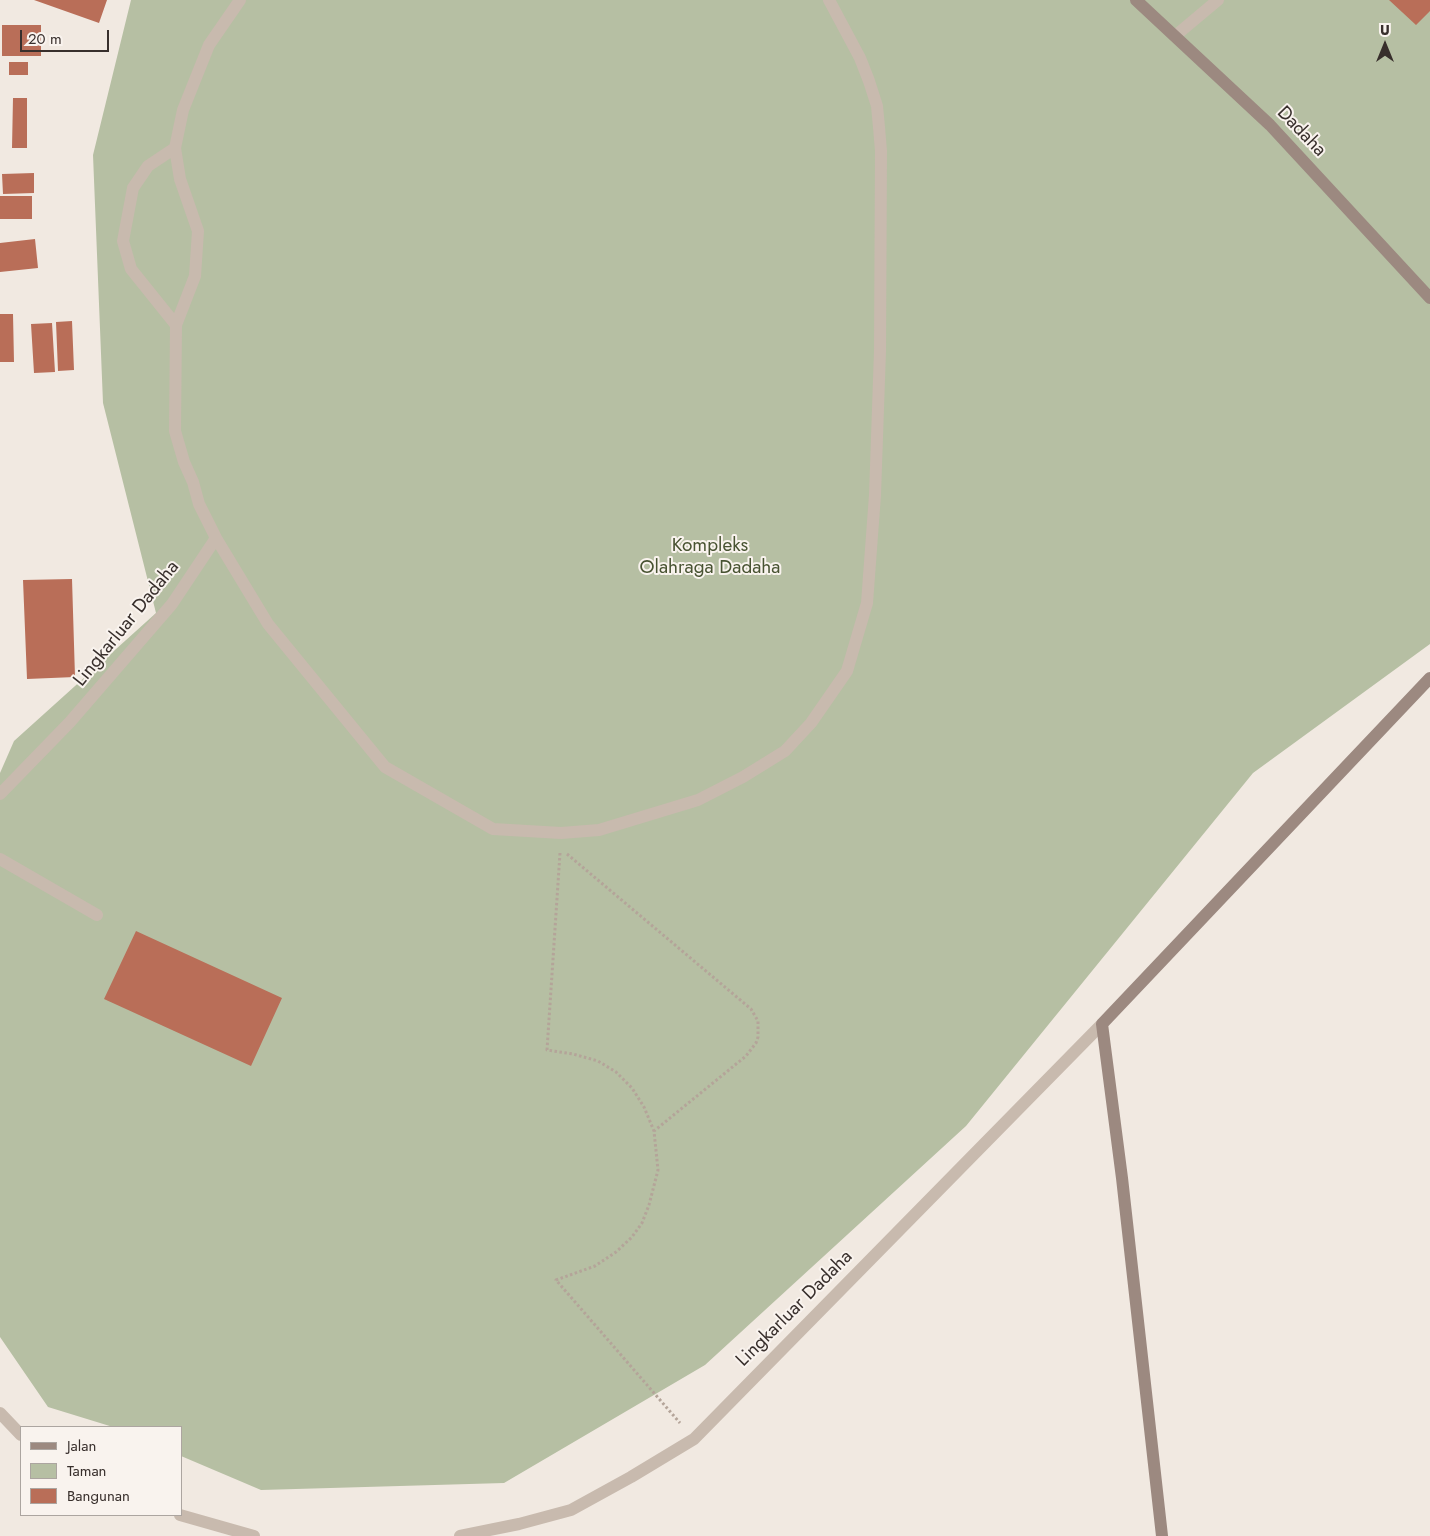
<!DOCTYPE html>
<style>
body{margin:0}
#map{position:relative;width:1430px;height:1536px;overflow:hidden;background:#f1e9e1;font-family:Jost,sans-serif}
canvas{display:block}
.legend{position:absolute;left:20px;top:1426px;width:162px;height:90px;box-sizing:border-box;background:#f9f3ee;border:1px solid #aca5a0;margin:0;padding:6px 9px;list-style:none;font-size:15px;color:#382f2c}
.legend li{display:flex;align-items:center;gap:10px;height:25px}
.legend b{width:25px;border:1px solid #aca5a0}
.north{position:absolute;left:1360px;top:20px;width:50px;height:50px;-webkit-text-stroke:4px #f9f3ee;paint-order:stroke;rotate:0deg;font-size:14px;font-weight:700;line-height:20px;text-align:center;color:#382f2c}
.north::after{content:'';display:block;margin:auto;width:18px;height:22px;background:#382f2c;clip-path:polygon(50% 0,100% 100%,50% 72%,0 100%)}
.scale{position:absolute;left:20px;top:30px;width:89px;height:22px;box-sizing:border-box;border:2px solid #382f2c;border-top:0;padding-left:6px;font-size:15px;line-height:18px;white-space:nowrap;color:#382f2c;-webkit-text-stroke:4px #f9f3ee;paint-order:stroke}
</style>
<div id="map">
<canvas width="1430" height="1536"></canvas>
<ul class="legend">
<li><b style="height:6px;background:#9c8980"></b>Jalan</li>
<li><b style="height:14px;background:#b6bfa3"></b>Taman</li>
<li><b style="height:14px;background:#b96e58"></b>Bangunan</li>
</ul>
<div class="north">U</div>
<div class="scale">20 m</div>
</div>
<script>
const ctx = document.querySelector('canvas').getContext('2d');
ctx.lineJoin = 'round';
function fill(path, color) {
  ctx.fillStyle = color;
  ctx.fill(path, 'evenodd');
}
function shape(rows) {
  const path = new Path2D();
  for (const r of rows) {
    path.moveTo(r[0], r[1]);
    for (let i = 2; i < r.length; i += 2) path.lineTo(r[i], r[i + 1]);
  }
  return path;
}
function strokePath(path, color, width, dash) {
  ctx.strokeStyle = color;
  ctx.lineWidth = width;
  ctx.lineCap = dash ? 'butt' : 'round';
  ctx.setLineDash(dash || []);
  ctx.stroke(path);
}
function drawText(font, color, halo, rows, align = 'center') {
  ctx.font = font + ' Jost,sans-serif';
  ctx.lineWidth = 4;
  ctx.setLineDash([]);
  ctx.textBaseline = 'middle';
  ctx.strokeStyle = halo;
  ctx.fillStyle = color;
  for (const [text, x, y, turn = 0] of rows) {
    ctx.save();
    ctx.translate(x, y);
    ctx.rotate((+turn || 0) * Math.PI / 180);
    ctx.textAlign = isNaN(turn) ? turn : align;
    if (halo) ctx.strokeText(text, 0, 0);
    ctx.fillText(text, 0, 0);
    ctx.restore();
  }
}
const green = shape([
 [131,0,1430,0,1430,644,1253,773,966,1126,705,1365,504,1483,261,1490,181,1456,181,1427,113,1427,48,1407,0,1337,0,773,14,741,156,613,103,403,93,155]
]);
const building = shape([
 [34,0,107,0,99,23],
 [1389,0,1430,0,1430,11,1416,25],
 [2,25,41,25,41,56,2,56],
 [9,62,28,62,28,75,9,75],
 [13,98,27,98,27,148,12,148],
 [34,173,34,193,3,194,2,174],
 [0,196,32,196,32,219,0,219],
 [35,239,38,268,0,272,0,243],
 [0,314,13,314,14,362,0,362],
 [72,321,74,370,58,371,56,322],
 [52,323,55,372,34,373,31,324],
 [72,579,75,677,27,679,23,580],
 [136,931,282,998,251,1066,104,999]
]);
const path = shape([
 [560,853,547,1050,573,1054,598,1061,616,1072,632,1088,644,1107,654,1131,658,1170,649,1205,642,1223,632,1237,616,1252,595,1266,556,1280,680,1423],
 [567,854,751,1009,758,1021,758,1037,756,1043,746,1056,654,1131]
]);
const lane = shape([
 [1175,36,1218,0],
 [175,148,148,166,133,188,123,241,131,269,176,325],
 [216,538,268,624,385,767,493,829,561,833,599,830,698,800,743,777,785,751,811,723,847,671,867,603,875,495,880,351,881,151,879,127,877,106,869,81,860,58,829,0],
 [0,794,70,722,172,604,216,538,199,504,193,482,184,462,175,431,176,325,195,276,198,231,180,179,175,148,183,110,209,45,240,0],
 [0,859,97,915],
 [0,1413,21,1435],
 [180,1515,254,1536],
 [460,1536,519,1524,571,1510,631,1477,694,1439,1102,1024]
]);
const secondary = shape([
 [1136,0,1270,125,1430,298],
 [1162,1536,1122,1178,1102,1024,1430,678]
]);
const streetNames = [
 ["Dadaha",1301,132,46],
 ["Lingkarluar Dadaha",127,624,-51],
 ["Lingkarluar Dadaha",795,1309,-45]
];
const parkNames = [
 ["Kompleks",710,546],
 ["Olahraga Dadaha",710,568]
];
fill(green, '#b6bfa3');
fill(building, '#b96e58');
strokePath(path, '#b4a499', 3, [2.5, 2.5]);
strokePath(lane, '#c8baae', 12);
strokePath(secondary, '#9c8980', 12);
drawText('19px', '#382f2c', '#f9f3ee', streetNames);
drawText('19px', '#485332', '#f9f3ee', parkNames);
</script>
